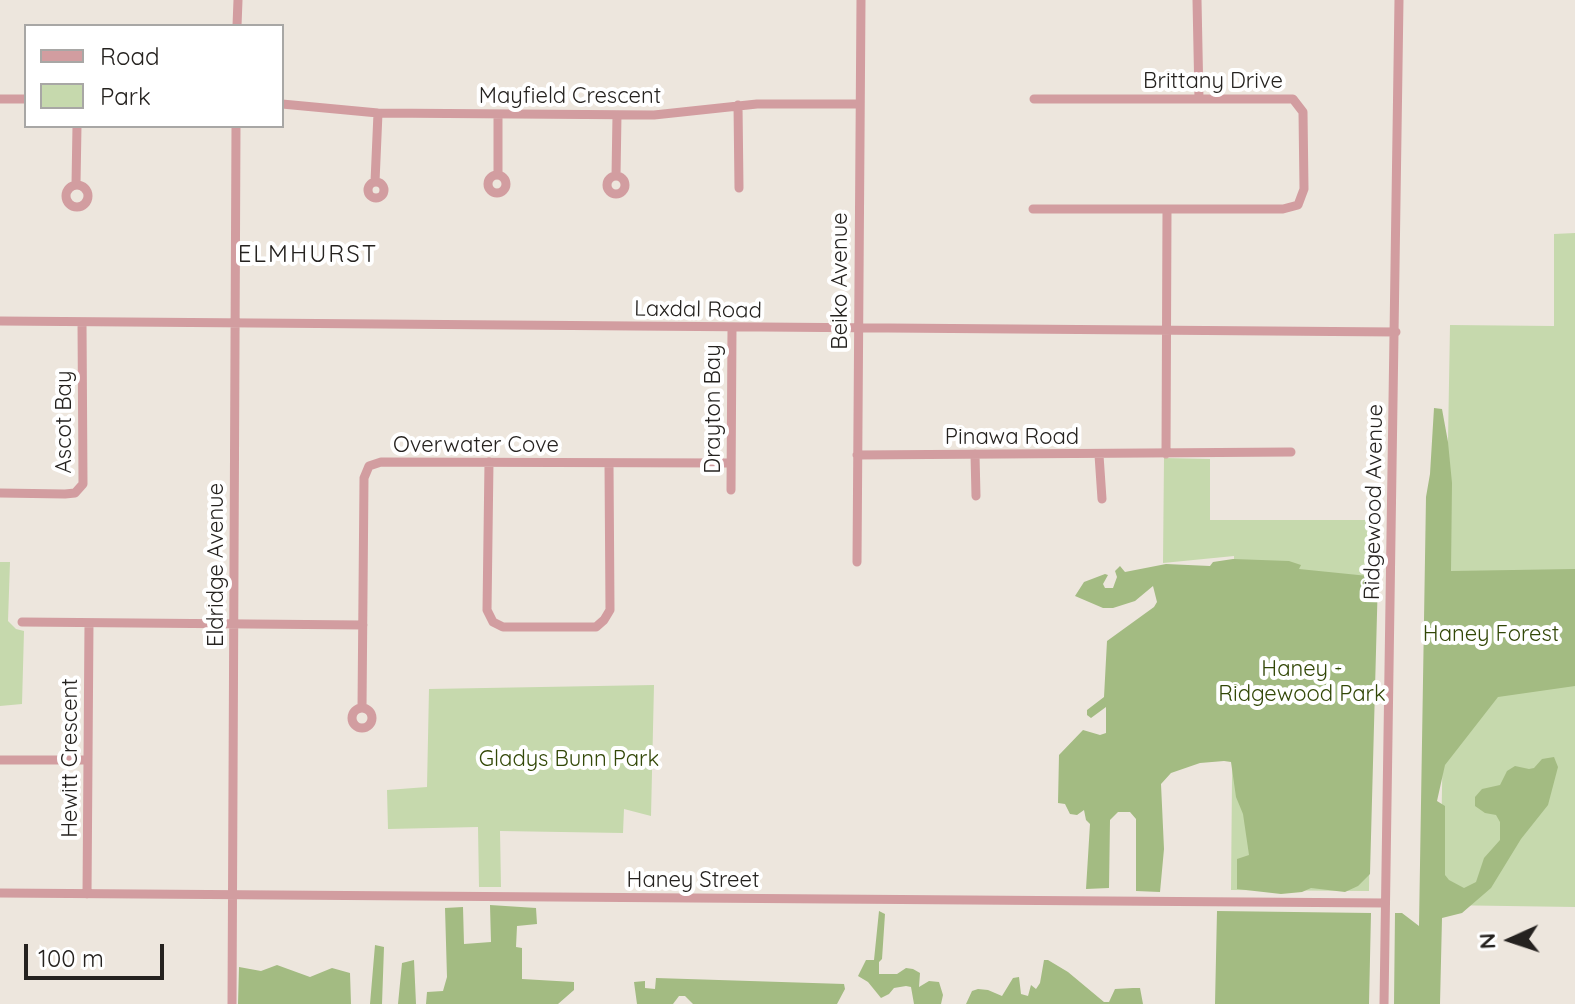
<!DOCTYPE html>
<style>
body{margin:0}
#map{position:relative;width:1575px;height:1004px;overflow:hidden;background:#ede6dd;font-family:Quicksand,sans-serif}
canvas{display:block}
.legend{position:absolute;left:24px;top:24px;width:260px;height:104px;box-sizing:border-box;background:#fff;border:2px solid #a8a7a5;margin:0;padding:10px 14px;list-style:none;font-size:24px;color:#25221f}
.legend li{display:flex;align-items:center;gap:16px;height:40px}
.legend b{width:40px;border:2px solid #a8a7a5}
.north{position:absolute;left:1471px;top:900px;width:80px;height:80px;-webkit-text-stroke:6px #fff;paint-order:stroke;rotate:267deg;font-size:22px;font-weight:700;line-height:32px;text-align:center;color:#25221f}
.north::after{content:'';display:block;margin:auto;width:28px;height:36px;background:#25221f;clip-path:polygon(50% 0,100% 100%,50% 72%,0 100%)}
.scale{position:absolute;left:24px;top:944px;width:140px;height:36px;box-sizing:border-box;border:4px solid #25221f;border-top:0;padding-left:10px;font-size:24px;line-height:28px;white-space:nowrap;color:#25221f;-webkit-text-stroke:6px #fff;paint-order:stroke}
</style>
<div id="map">
<canvas width="1575" height="1004"></canvas>
<ul class="legend">
<li><b style="height:10px;background:#d29da0"></b>Road</li>
<li><b style="height:22px;background:#c6d9ad"></b>Park</li>
</ul>
<div class="north">N</div>
<div class="scale">100 m</div>
</div>
<script>
const ctx = document.querySelector('canvas').getContext('2d');
ctx.lineJoin = 'round';
function fill(path, color) {
  ctx.fillStyle = color;
  ctx.fill(path, 'evenodd');
}
function shape(rows) {
  const path = new Path2D();
  for (const r of rows) {
    if (r.length === 3) {
      path.moveTo(r[0] + r[2], r[1]);
      path.arc(r[0], r[1], r[2], 0, 2 * Math.PI);
      continue;
    }
    path.moveTo(r[0], r[1]);
    for (let i = 2; i < r.length; i += 2) path.lineTo(r[i], r[i + 1]);
  }
  return path;
}
function strokePath(path, color, width, dash) {
  ctx.strokeStyle = color;
  ctx.lineWidth = width;
  ctx.lineCap = dash ? 'butt' : 'round';
  ctx.setLineDash(dash || []);
  ctx.stroke(path);
}
function drawText(font, color, halo, rows, align = 'center') {
  ctx.font = font + ' Quicksand,sans-serif';
  ctx.lineWidth = 8;
  ctx.setLineDash([]);
  ctx.textBaseline = 'middle';
  ctx.strokeStyle = halo;
  ctx.fillStyle = color;
  for (const [text, x, y, turn = 0] of rows) {
    ctx.save();
    ctx.translate(x, y);
    ctx.rotate((+turn || 0) * Math.PI / 180);
    ctx.textAlign = isNaN(turn) ? turn : align;
    if (halo) ctx.strokeText(text, 0, 0);
    ctx.fillText(text, 0, 0);
    ctx.restore();
  }
}
const green = shape([
 [1575,233,1575,907,1440,905,1450,325,1554,326,1554,234],
 [1164,458,1210,459,1210,520,1374,520,1369,891,1231,890,1234,556,1163,563],
 [0,562,10,562,8,621,16,629,24,631,22,704,0,706],
 [654,685,651,816,624,809,623,833,500,831,501,887,479,887,478,827,388,829,387,790,427,787,429,689]
]);
const forest = shape([
 [1434,408,1442,409,1448,442,1452,483,1451,571,1575,569,1575,686,1498,697,1445,765,1437,801,1445,806,1445,875,1449,880,1464,888,1476,882,1484,858,1500,840,1500,822,1496,815,1485,813,1475,806,1475,797,1482,789,1500,785,1507,771,1515,766,1529,769,1534,768,1542,759,1554,757,1558,767,1548,805,1521,839,1491,888,1462,913,1442,918,1440,1004,1394,1004,1395,913,1402,913,1419,926,1426,497,1430,474],
 [1233,559,1289,561,1301,565,1299,569,1378,577,1370,874,1358,886,1345,892,1311,888,1302,892,1281,894,1237,889,1237,859,1249,855,1243,814,1236,797,1231,762,1224,761,1200,763,1171,773,1161,784,1164,849,1160,892,1136,891,1136,819,1130,812,1118,812,1110,820,1109,888,1086,889,1090,824,1086,820,1084,810,1077,815,1070,814,1065,804,1058,803,1059,755,1083,730,1100,735,1106,733,1106,707,1091,718,1087,715,1087,710,1104,697,1107,641,1154,607,1157,602,1153,586,1135,601,1113,608,1103,608,1075,596,1084,582,1105,574,1108,575,1103,584,1105,588,1113,588,1117,577,1115,571,1120,566,1125,572,1166,564,1210,566,1213,562],
 [490,905,536,908,537,924,517,926,516,947,522,948,522,979,574,982,574,990,558,1004,426,1004,427,992,443,991,447,977,445,908,463,907,464,944,491,942],
 [879,911,885,914,882,959,879,962,879,974,897,974,906,968,913,969,920,973,919,987,929,981,939,982,943,995,941,1004,914,1004,911,987,906,986,894,988,889,994,881,998,868,982,858,976,866,960,874,960],
 [1217,911,1371,913,1369,1004,1215,1004],
 [375,945,384,947,382,1004,370,1004],
 [414,960,416,1004,398,1004,402,963],
 [1044,960,1048,960,1068,972,1104,1002,1109,1002,1115,989,1133,988,1140,988,1143,1004,966,1004,972,991,978,989,988,990,1002,996,1013,978,1019,977,1021,994,1028,996,1031,985,1036,989,1040,983],
 [277,965,310,977,332,968,350,973,351,1004,238,1004,239,967,261,971],
 [656,978,844,984,845,989,837,1004,693,1004,685,996,679,996,673,1004,637,1004,634,982,645,981,645,988,655,989]
]);
const minor = shape([
 [1197,0,1199,99],
 [237,26,238,0],
 [0,99,26,99],
 [282,104,378,113,654,115,757,104,859,104],
 [738,105,739,188],
 [498,114,498,175],
 [497,184,9],
 [616,176,617,115],
 [616,185,9],
 [375,182,378,113],
 [376,190,8],
 [76,184,77,126],
 [77,196,11],
 [1033,209,1283,209,1298,205,1304,189,1303,112,1293,99,1034,99],
 [0,321,1396,332],
 [975,454,976,496],
 [1166,454,1167,210],
 [857,455,1291,452],
 [1099,455,1102,499],
 [489,462,487,610,493,622,503,627,596,627,604,620,610,610,609,464],
 [731,490,732,328],
 [0,493,65,494,75,493,83,484,82,322],
 [857,562,861,0],
 [22,622,363,625],
 [362,718,10],
 [362,708,364,478,369,466,381,462,729,463],
 [0,760,88,760],
 [0,893,1385,903],
 [87,894,89,623],
 [232,1004,236,126],
 [1384,1004,1399,0]
]);
const streetNames = [
 ["Brittany Drive",1213,81],
 ["Mayfield Crescent",570,96],
 ["Beiko Avenue",840,281,-90],
 ["Laxdal Road",698,310,1],
 ["Drayton Bay",713,409,-90],
 ["Ascot Bay",64,422,-90],
 ["Pinawa Road",1012,437],
 ["Overwater Cove",476,445],
 ["Ridgewood Avenue",1374,502,-89],
 ["Eldridge Avenue",216,565,-90],
 ["Hewitt Crescent",70,758,-90],
 ["Haney Street",693,880]
];
const parkNames = [
 ["Haney Forest",1491,634],
 ["Haney -",1302,669],
 ["Ridgewood Park",1302,694],
 ["Gladys Bunn Park",569,759]
];
const neighbourhoodNames = [
 ["ELMHURST",308,255]
];
fill(green, '#c6d9ad');
fill(forest, '#a3bb82');
strokePath(minor, '#d29da0', 9);
drawText('22px', '#25221f', '#fff', streetNames);
drawText('22px', '#334808', '#fff', parkNames);
ctx.letterSpacing = '2px';
drawText('24px', '#25221f', '#fff', neighbourhoodNames);
ctx.letterSpacing = '0px';
</script>
